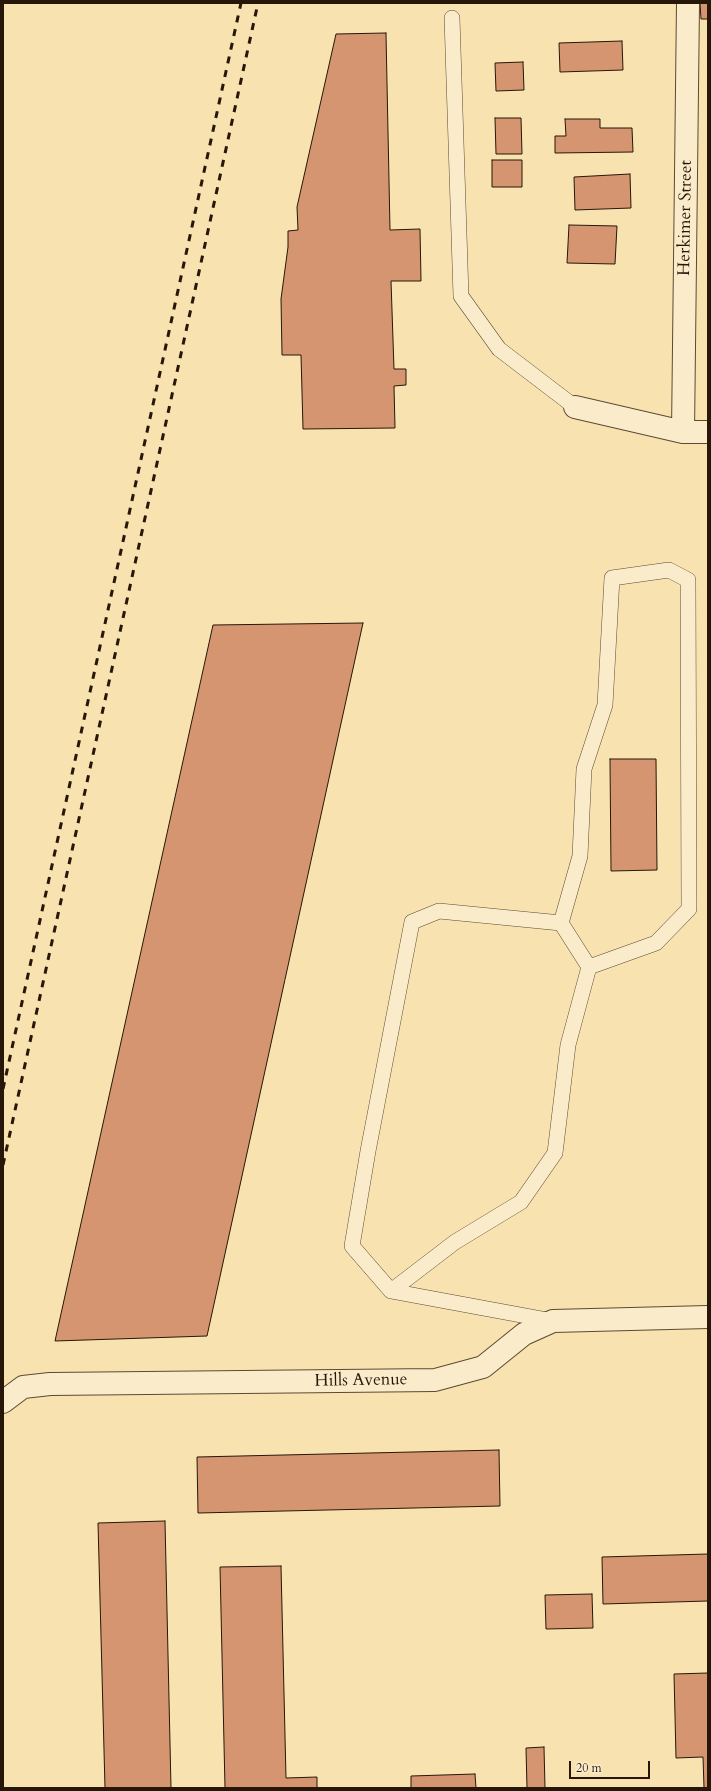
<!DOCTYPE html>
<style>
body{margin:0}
#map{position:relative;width:711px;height:1791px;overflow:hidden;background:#f8e2af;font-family:Cardo,serif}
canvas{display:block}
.frame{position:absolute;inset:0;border:4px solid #271709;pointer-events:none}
.scale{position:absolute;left:569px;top:1761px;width:81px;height:18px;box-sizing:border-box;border:2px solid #271709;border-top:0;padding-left:5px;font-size:12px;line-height:14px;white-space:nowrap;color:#271709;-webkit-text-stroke:3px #faeccb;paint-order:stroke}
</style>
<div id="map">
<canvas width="711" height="1791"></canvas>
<div class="frame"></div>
<div class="scale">20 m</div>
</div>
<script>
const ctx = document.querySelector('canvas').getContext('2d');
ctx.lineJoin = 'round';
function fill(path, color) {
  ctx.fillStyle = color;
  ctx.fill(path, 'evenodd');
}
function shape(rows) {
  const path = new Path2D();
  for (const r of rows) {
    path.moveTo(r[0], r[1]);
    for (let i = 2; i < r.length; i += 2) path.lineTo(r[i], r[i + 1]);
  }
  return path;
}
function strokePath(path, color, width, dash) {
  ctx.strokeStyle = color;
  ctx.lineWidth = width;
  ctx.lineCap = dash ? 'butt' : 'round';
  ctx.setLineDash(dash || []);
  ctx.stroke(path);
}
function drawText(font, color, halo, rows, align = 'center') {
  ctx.font = font + ' Cardo,serif';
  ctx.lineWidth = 3;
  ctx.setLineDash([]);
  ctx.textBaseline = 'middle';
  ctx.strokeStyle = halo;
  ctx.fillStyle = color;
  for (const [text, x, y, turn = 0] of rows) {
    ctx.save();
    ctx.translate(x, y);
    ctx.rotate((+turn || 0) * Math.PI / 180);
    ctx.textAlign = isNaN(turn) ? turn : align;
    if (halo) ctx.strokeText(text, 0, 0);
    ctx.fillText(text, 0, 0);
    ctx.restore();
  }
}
const building = shape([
 [700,3,708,3,708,19,701,19,700,3],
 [386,33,390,230,420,229,421,281,391,281,394,369,406,369,406,385,394,386,395,428,303,429,301,355,282,355,281,299,288,247,288,231,298,230,297,207,336,34,386,33],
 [622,41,623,70,560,72,559,43,622,41],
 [523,62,524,90,496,91,495,63,523,62],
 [495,118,521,118,522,154,496,154,495,118],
 [565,119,600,119,600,128,632,128,633,152,555,153,555,136,566,136,565,119],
 [492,160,522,160,522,187,492,187,492,160],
 [630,174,631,208,575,210,574,177,630,174],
 [569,225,617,226,615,264,567,263,569,225],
 [363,623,207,1336,55,1341,213,625,363,623],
 [610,759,656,759,657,870,611,871,610,759],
 [499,1450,500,1506,198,1513,197,1457,499,1450],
 [165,1521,171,1788,105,1788,98,1523,165,1521],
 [708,1554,708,1601,603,1604,602,1557,708,1554],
 [281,1566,286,1778,317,1777,317,1788,225,1788,220,1567,281,1566],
 [592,1594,593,1628,546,1629,545,1595,592,1594],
 [708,1673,708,1788,704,1788,703,1757,676,1758,674,1674,708,1673],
 [544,1747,545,1788,527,1788,526,1748,544,1747],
 [475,1774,476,1788,411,1788,411,1776,475,1774]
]);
const service = shape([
 [452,18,461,296,499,349,575,407],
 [561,923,589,967],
 [391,1291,455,1242,521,1202,555,1153,568,1045,589,967,656,943,689,909,688,580,669,570,612,578,605,705,584,769,580,856,561,923,439,911,412,922,368,1151,352,1246,391,1291,553,1321]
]);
const minor = shape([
 [575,407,683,432,708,432],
 [683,432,688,3],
 [3,1402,23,1387,50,1384,435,1380,483,1367,524,1334,553,1321,708,1317]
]);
const rail = shape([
 [3,1089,241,3],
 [3,1165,258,3]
]);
const streetNames = [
 ["Herkimer Street",686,218,-89],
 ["Hills Avenue",361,1381,-1]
];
fill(building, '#d49570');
strokePath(building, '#271709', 1);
strokePath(service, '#5b4a32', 16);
strokePath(minor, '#5b4a32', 24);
strokePath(service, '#faeccb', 15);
strokePath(minor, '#faeccb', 22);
strokePath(rail, '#271709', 3, [7, 7]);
drawText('17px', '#271709', '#faeccb', streetNames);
</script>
